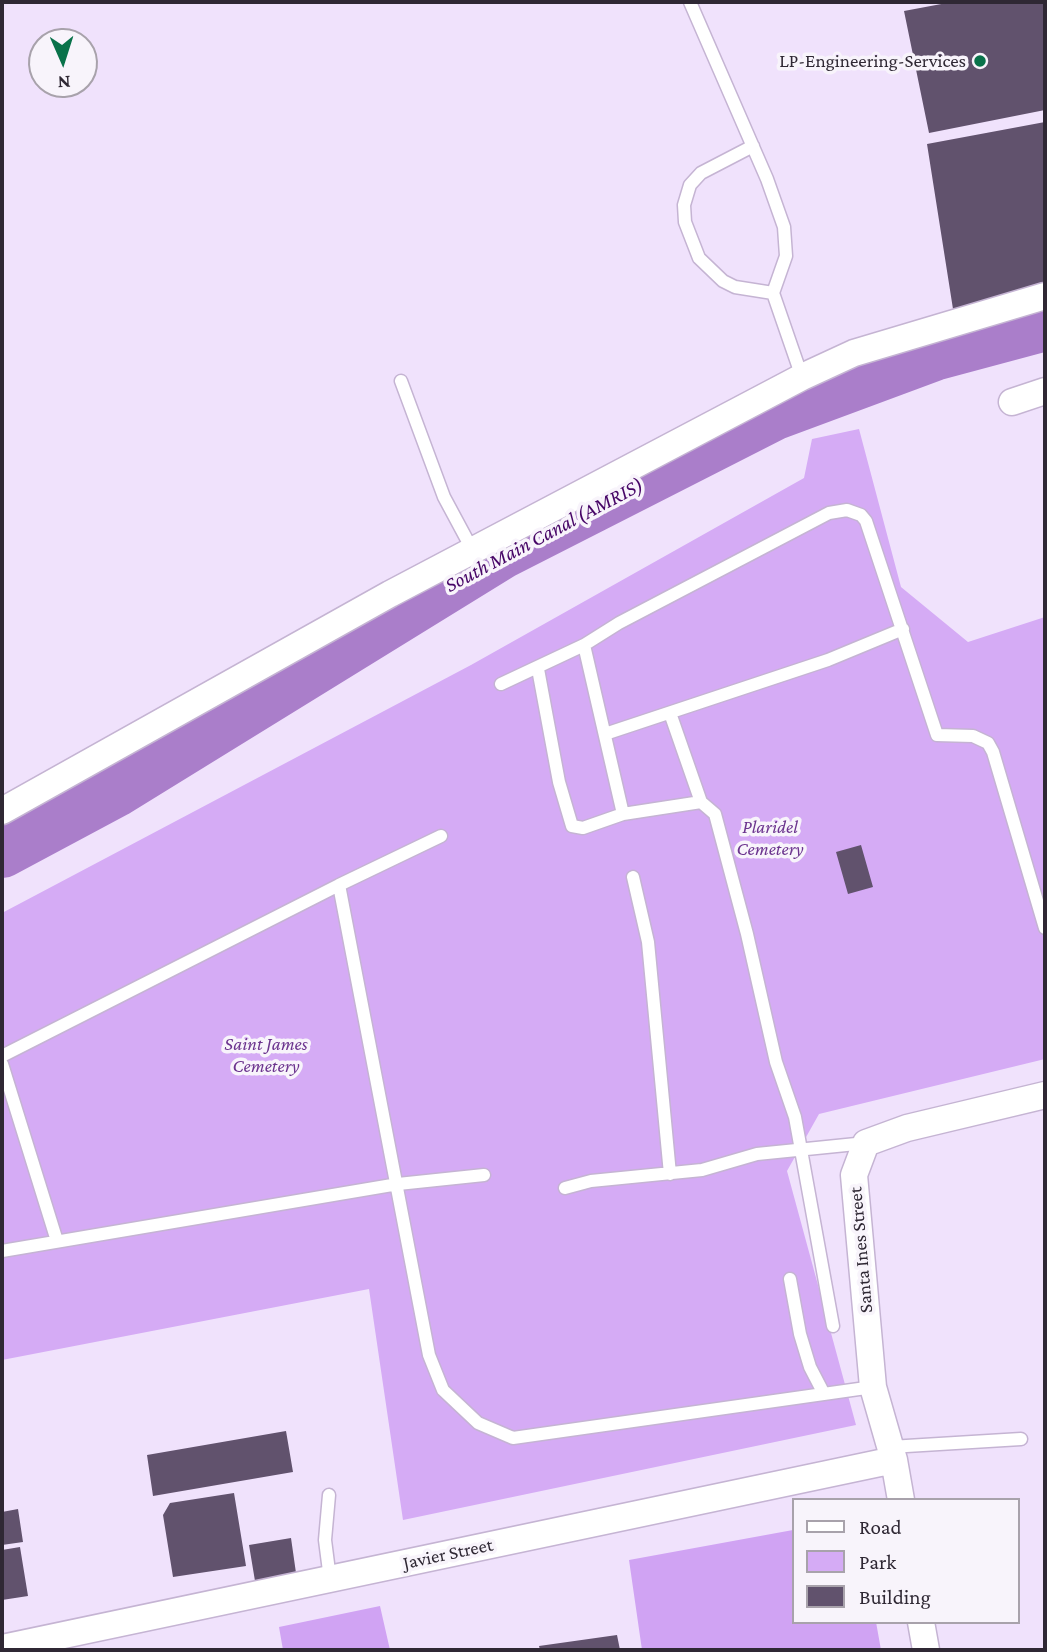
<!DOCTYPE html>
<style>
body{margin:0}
#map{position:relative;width:1047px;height:1652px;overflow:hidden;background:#f0e2fc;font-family:"Crimson Pro",serif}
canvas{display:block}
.frame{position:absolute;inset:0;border:4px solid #2f2834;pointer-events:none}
.legend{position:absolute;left:792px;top:1498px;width:228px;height:126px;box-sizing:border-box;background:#f8f4fb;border:2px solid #a8a2ab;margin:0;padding:9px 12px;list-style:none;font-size:21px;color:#2f2834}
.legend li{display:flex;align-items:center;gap:14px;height:35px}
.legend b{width:35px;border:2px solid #a8a2ab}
.north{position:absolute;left:28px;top:28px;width:70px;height:70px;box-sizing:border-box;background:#f8f4fb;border:2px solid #a8a2ab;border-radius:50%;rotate:177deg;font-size:19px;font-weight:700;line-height:28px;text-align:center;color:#2f2834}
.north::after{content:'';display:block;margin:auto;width:24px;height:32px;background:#09724a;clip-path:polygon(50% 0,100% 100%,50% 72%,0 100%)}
</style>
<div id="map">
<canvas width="1047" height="1652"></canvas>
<div class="frame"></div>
<ul class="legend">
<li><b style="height:9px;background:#fff"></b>Road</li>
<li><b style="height:19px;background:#d5abf5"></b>Park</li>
<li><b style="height:19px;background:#61526d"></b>Building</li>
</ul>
<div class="north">N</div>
</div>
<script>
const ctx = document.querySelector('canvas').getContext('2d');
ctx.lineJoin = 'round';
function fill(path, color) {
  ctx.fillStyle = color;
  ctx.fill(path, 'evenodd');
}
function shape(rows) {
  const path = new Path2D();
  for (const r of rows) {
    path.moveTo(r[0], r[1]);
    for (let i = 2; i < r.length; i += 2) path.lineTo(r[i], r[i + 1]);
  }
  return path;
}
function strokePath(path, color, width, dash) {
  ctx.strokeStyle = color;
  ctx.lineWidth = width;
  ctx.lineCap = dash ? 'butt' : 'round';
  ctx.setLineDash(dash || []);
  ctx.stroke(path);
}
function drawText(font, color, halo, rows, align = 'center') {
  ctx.font = font + ' "Crimson Pro",serif';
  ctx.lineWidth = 7;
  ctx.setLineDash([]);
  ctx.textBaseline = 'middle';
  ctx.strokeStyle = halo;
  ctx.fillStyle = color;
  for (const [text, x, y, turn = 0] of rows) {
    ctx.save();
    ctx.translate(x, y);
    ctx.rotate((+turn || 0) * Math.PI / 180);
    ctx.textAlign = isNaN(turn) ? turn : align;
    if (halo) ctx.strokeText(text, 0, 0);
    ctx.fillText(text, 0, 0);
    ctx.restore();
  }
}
const green = shape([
 [859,429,901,587,968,642,1045,617,1045,1059,819,1114,787,1171,856,1425,403,1520,369,1289,2,1360,2,913,471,665,804,478,812,439]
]);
const forest = shape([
 [793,1530,793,1622,876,1622,881,1650,642,1650,629,1560],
 [380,1606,390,1650,283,1650,279,1627]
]);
const river = shape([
 [2,852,116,791,502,553,775,414,934,355,1045,325]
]);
const building = shape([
 [952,2,1045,2,1045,110,929,133,904,11],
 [1045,122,1045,286,953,309,927,144],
 [861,845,873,887,848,894,836,852],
 [286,1431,293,1472,153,1496,147,1455],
 [234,1493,246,1566,173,1577,163,1515,170,1503],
 [18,1509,23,1542,2,1545,2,1512],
 [291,1538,297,1580,256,1587,249,1545],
 [20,1547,28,1596,2,1600,2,1550],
 [617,1635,620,1650,540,1650,539,1646]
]);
const service = shape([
 [690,2,767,179,784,227,786,256,773,293,802,377],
 [753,146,701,173,690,185,684,205,685,222,699,258,723,281,735,287,773,293],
 [401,381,444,497,473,551],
 [584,645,623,814],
 [538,669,559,782,572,826,583,828,623,814,701,802],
 [501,684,584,645,619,623,829,513,847,510,861,515,866,521,937,735,973,736,988,743,993,752,1045,928],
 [670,713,701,802,715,814,747,934,776,1062,795,1117,833,1326],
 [605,734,828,660,903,629],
 [441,836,339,885,429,1355,443,1390,478,1423,513,1438,873,1387],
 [633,877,648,942,670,1174],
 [2,1056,339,885],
 [2,1064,57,1241],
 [565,1188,591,1181,702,1170,757,1154,866,1143],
 [2,1251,398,1184,484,1175],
 [790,1279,800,1334,810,1367,824,1394],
 [890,1447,1021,1439],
 [329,1495,325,1540,330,1579]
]);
const minor = shape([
 [1012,402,1045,391],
 [2,811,390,594,802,377,854,353,1045,296],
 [901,1500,894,1460,873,1387,854,1175,866,1143,907,1128,1045,1095],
 [921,1622,926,1650],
 [2,1648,894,1460]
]);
const markers = [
 [980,61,7,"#09724a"]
];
const poiNames = [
 ["LP-Engineering-Services",966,61]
];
const parkNames = [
 ["Plaridel",770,827],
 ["Cemetery",770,849],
 ["Saint James",266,1044],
 ["Cemetery",266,1066]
];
const streetNames = [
 ["Santa Ines Street",861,1250,-95],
 ["Javier Street",448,1554,-12]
];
const waterNames = [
 ["South Main Canal (AMRIS)",544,535,-28]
];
fill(green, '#d5abf5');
fill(forest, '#d0a3f3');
strokePath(river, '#aa7eca', 52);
fill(building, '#61526d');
strokePath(service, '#c5b4d3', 15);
strokePath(minor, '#c5b4d3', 29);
strokePath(service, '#fff', 12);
strokePath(minor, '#fff', 26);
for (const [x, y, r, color] of markers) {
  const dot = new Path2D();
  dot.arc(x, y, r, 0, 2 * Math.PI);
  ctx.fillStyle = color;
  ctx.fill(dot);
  strokePath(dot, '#f8f4fb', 2.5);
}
drawText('19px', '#2f2834', '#f8f4fb', poiNames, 'right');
drawText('italic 19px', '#6b338e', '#f8f4fb', parkNames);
drawText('19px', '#2f2834', '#f8f4fb', streetNames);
drawText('italic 21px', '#460566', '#f8f4fb', waterNames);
</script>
